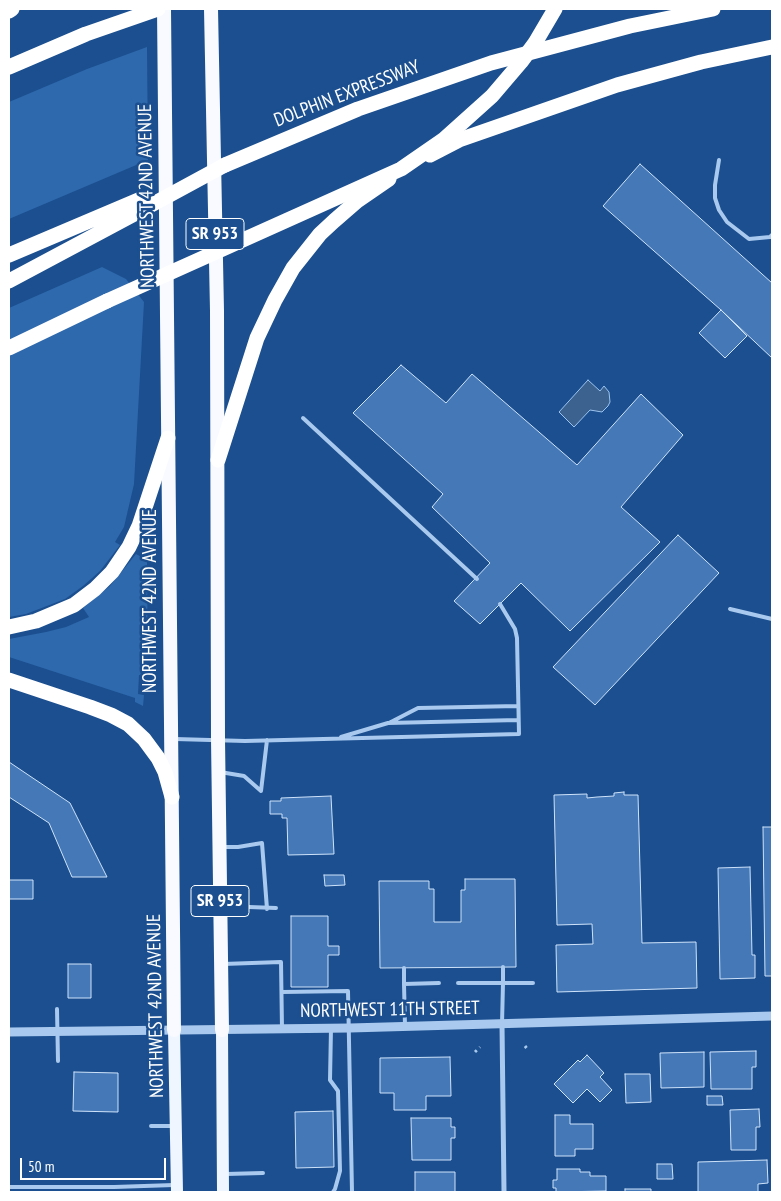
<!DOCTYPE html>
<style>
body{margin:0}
#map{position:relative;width:781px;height:1201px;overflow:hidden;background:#1b4f8f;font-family:"PT Sans Narrow",sans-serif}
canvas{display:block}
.frame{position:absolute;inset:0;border:10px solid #fff;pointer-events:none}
.scale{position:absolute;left:20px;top:1158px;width:146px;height:22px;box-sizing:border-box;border:2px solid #fff;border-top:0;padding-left:6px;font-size:15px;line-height:18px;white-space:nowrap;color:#fff;-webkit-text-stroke:4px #1b4f8f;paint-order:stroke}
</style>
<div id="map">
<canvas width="781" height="1201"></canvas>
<div class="frame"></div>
<div class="scale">50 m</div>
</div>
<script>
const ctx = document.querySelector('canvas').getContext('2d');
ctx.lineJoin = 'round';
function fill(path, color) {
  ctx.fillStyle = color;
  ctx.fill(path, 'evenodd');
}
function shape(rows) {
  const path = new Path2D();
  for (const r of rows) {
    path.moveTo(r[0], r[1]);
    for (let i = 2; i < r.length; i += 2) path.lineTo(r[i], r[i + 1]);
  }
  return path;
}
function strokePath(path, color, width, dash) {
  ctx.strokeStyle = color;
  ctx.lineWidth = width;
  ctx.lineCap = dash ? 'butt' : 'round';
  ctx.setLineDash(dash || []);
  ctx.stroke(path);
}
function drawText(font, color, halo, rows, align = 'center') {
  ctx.font = font + ' "PT Sans Narrow",sans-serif';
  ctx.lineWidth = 5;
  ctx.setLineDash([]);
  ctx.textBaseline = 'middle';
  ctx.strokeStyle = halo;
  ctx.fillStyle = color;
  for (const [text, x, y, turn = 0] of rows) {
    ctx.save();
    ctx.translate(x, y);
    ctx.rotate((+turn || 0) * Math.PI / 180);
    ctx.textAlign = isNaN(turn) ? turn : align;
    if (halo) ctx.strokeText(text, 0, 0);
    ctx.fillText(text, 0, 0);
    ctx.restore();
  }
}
const green = shape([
 [147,47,148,160,9,219,9,102,87,69],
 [102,267,126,279,144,302,134,484,124,527,115,542,120,545,100,571,83,586,65,599,26,614,9,617,9,308],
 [136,554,147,560,148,675,139,675,138,694,144,695,143,706,135,702,135,698,9,657,9,639,46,632,66,627,89,617,83,608,110,586]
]);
const water = shape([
 [588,380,600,391,604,386,609,392,610,402,608,406,602,412,590,410,574,427,559,412,588,380]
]);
const building = shape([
 [640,164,772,283,772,358,721,310,603,206,640,164],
 [721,310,747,336,725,358,699,333,721,310],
 [401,365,446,403,472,374,577,465,641,394,683,435,621,507,660,542,570,631,521,583,480,624,454,601,490,563,432,507,443,494,353,413,401,365],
 [678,535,719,573,595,705,553,667,678,535],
 [9,762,70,803,107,877,72,877,49,823,9,797,9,762],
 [624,792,624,795,638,795,642,943,696,942,697,988,557,992,556,945,593,944,592,924,557,925,554,795,587,794,587,798,597,797,614,796,614,793,624,792],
 [331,796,334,854,288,855,287,818,282,818,282,814,270,814,270,801,281,801,281,798,331,796],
 [763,827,772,827,772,976,765,976,763,827],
 [750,867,752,955,755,955,755,978,720,979,718,868,750,867],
 [324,875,344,875,345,885,325,886,324,875],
 [465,879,515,879,516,967,380,968,379,881,429,881,429,889,434,889,434,922,461,922,461,890,465,890,465,879],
 [9,880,33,880,33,899,9,899,9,880],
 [291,916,328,916,328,946,339,946,339,955,328,955,328,987,291,987,291,916],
 [68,964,91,964,91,998,68,998,68,964],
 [756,1051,756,1067,752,1067,752,1089,711,1089,710,1052,756,1051],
 [704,1052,704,1087,661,1088,660,1053,704,1052],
 [587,1055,604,1073,600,1077,612,1090,600,1102,587,1089,573,1103,554,1084,578,1060,580,1062,587,1055],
 [450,1057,451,1096,426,1096,426,1110,394,1110,394,1093,380,1093,380,1058,450,1057],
 [74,1072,118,1073,118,1112,73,1111,74,1072],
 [625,1074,650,1074,651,1102,626,1103,625,1074],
 [707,1096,722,1096,723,1105,707,1105,707,1096],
 [759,1109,760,1127,756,1127,756,1150,731,1150,730,1110,759,1109],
 [333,1111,334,1167,296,1168,295,1112,333,1111],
 [555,1115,570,1115,570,1124,593,1124,593,1149,575,1149,575,1156,555,1156,555,1115],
 [411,1118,451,1118,451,1127,455,1127,455,1138,451,1138,451,1160,412,1160,411,1118],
 [767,1160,768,1183,758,1184,758,1192,698,1192,698,1162,767,1160],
 [657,1164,672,1164,673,1179,657,1179,657,1164],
 [557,1169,580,1169,580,1172,590,1172,590,1176,606,1176,606,1191,556,1192,556,1188,553,1188,553,1180,557,1180,557,1169],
 [415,1172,455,1172,455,1192,415,1192,415,1172],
 [625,1189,651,1189,651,1192,625,1192,625,1189]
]);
const path = shape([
 [525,1046,528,1050],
 [475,1052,480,1047]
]);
const service = shape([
 [719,160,715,185,715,198,719,210,727,222,749,239,770,237,772,235],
 [303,418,477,579],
 [730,609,772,619],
 [389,723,418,708,518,706],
 [341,737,388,723,518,720],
 [175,739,245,741,519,734,517,638,515,629,500,604],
 [220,772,244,776,261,791],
 [261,791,267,740],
 [223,847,238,847,262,843,267,909],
 [222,906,276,908],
 [223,964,281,962,282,1029],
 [404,968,404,984],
 [458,983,503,983,503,967],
 [282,992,348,991,352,1192],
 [57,1009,58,1061],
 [502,1024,503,983,533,983],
 [405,1026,404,984,439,983],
 [331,1028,330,1080,338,1091,340,1171,335,1189,333,1192],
 [151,1126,173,1126],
 [226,1174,263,1173],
 [9,1187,114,1187,174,1185]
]);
const minor = shape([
 [502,1024,504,1192]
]);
const tertiary = shape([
 [9,1032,350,1028,772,1016]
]);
const primary = shape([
 [174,1030,177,1192],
 [222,1030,223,1192]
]);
const trunk = shape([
 [164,9,174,1030],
 [211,9,217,311,218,739,222,1030]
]);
const motorway = shape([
 [9,11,12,9],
 [9,67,86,34,158,9],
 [430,155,459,140,617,85,701,62,772,47],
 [225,165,358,109,491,63,630,26,713,9],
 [9,255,141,199],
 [9,281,142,210],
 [9,348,107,301],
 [218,460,257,338,275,300,293,268,320,234,334,221,357,201,389,179],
 [9,627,36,621,74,605,95,589,112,572,129,547,139,526,168,438],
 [9,680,90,707,111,715,128,724,144,739,158,758,165,772,172,797]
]);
const motorwayBridge = shape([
 [142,210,225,165],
 [107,301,401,169,443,140,492,96,521,62,535,43,555,9]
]);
const shields = [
 [215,234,58],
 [220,901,58]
];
const shieldNames = [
 ["SR 953",215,234],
 ["SR 953",220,901]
];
const streetNames = [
 ["DOLPHIN EXPRESSWAY",347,94,-21],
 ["NORTHWEST 42ND AVENUE",147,196,-91],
 ["NORTHWEST 42ND AVENUE",151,601,-90],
 ["NORTHWEST 42ND AVENUE",156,1006,-91],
 ["NORTHWEST 11TH STREET",390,1010,-1]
];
fill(green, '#2e69ad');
fill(water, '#3c6290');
strokePath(water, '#9cc4f0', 1);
fill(building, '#4478b7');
strokePath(building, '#cfe3fa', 1);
strokePath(path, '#a9c9ee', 3, [2.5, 4]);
strokePath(service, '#a9c9ee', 4);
strokePath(minor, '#a9c9ee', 5);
strokePath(tertiary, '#a9c9ee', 9);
strokePath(primary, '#f0f6ff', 12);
strokePath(trunk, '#f8faff', 14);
strokePath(motorway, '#fff', 15);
strokePath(motorwayBridge, '#fff', 15);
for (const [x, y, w] of shields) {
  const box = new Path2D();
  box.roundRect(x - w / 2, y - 15.5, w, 31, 4);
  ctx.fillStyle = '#1b4f8f';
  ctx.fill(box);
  strokePath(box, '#fff', 1);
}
drawText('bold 18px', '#fff', null, shieldNames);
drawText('19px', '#fff', '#1b4f8f', streetNames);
</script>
